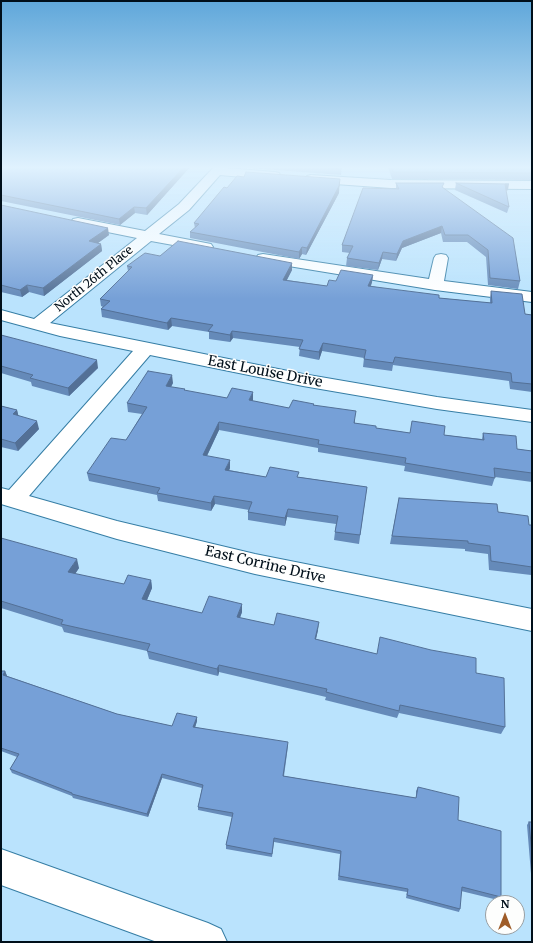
<!DOCTYPE html>
<style>
body{margin:0}
#map{position:relative;width:533px;height:943px;overflow:hidden;background:#bae3fd;font-family:Merriweather,serif}
canvas{display:block}
.frame{position:absolute;inset:0;border:2px solid #000f1a;pointer-events:none}
.north{position:absolute;left:485px;top:895px;width:40px;height:40px;box-sizing:border-box;background:#fdfefd;border:1px solid #989ea2;border-radius:50%;rotate:0deg;font-size:11px;font-weight:700;line-height:16px;text-align:center;color:#000f1a}
.north::after{content:'';display:block;margin:auto;width:14px;height:18px;background:#9e5c28;clip-path:polygon(50% 0,100% 100%,50% 72%,0 100%)}
</style>
<div id="map">
<canvas width="533" height="943"></canvas>
<div class="frame"></div>
<div class="north">N</div>
</div>
<script>
const ctx = document.querySelector('canvas').getContext('2d');
ctx.lineJoin = 'round';
function shape(rows) {
  const path = new Path2D();
  for (const r of rows) {
    path.moveTo(r[0], r[1]);
    for (let i = 2; i < r.length; i += 2) path.lineTo(r[i], r[i + 1]);
  }
  return path;
}
function strokePath(path, color, width, dash) {
  ctx.strokeStyle = color;
  ctx.lineWidth = width;
  ctx.lineCap = dash ? 'butt' : 'round';
  ctx.setLineDash(dash || []);
  ctx.stroke(path);
}
function fill(path, color) {
  ctx.fillStyle = color;
  ctx.fill(path, 'evenodd');
}
function drawText(font, color, halo, rows, align = 'center') {
  ctx.font = font + ' Merriweather,serif';
  ctx.lineWidth = 3;
  ctx.setLineDash([]);
  ctx.textBaseline = 'middle';
  ctx.strokeStyle = halo;
  ctx.fillStyle = color;
  for (const [text, x, y, turn = 0] of rows) {
    ctx.save();
    ctx.translate(x, y);
    ctx.rotate((+turn || 0) * Math.PI / 180);
    ctx.textAlign = isNaN(turn) ? turn : align;
    if (halo) ctx.strokeText(text, 0, 0);
    ctx.fillText(text, 0, 0);
    ctx.restore();
  }
}
const minor = shape([
 [214,167,275,172,279,173,281,176,279,179,275,180,220,175,189,210,159,234,211,244,213,247,211,250,206,251,151,241,50,323,303,374,437,397,532,410,532,422,437,409,303,386,150,355,29,496,117,521,255,554,532,609,532,631,255,574,117,539,1,504,1,488,9,490,133,351,60,336,1,320,1,310,34,319,137,238,73,225,71,222,73,219,78,218,145,231,179,204,214,167],
 [311,175,391,180,532,181,532,189,391,188,307,182,305,179,307,176,311,175],
 [263,254,429,279,434,258,436,255,441,254,446,255,448,258,444,281,532,292,532,302,435,290,258,261,256,258,258,255,263,254],
 [1,849,208,923,221,929,227,942,157,942,1,885,1,849]
]);
const wall = shape([
 [1,167,190,167,147,215,135,213,120,225,1,201],
 [249,167,342,167,341,175,249,168],
 [388,167,532,167,532,180,392,179],
 [396,183,443,188,520,281,518,289,488,285,486,257,467,242,443,242,441,233,402,248,396,261,382,259,378,270,346,266,347,258,350,253,342,252,342,245,396,189],
 [456,183,508,190,506,191,509,207,507,213,455,190],
 [339,193,306,255,302,254,299,259,190,238,190,232,195,228,194,223],
 [1,205,109,235,98,243,101,244,102,251,44,296,29,292,22,297,1,292],
 [160,256,292,270,287,280,327,286,336,281,373,275,372,282,371,286,439,298,490,303,490,298,491,291,525,314,532,315,532,392,510,389,509,381,393,365,392,371,363,367,364,358,322,351,319,360,299,356,300,347,233,338,230,342,209,339,209,332,172,326,168,330,102,317,101,309,103,307,101,306,100,299,128,271,127,266],
 [1,335,98,368,69,396,32,386,31,382,1,373],
 [173,383,171,387,185,391,227,398,253,400,253,401,289,408,314,404,314,405,355,419,355,423,376,428,410,433,444,435,482,439,483,433,517,449,532,451,532,482,495,477,492,486,404,471,405,466,318,452,318,448,219,430,207,456,230,468,229,470,266,477,299,477,367,487,359,544,334,540,336,524,287,517,285,526,248,520,248,512,249,510,215,504,211,511,158,501,157,495,89,481,87,473,126,440,142,414,128,412,127,403],
 [1,406,17,410,18,415,39,429,18,451,1,447],
 [399,498,498,512,529,525,532,525,531,575,489,570,488,554,465,551,465,549,390,544],
 [1,538,79,568,75,574,124,584,151,580,152,588,147,600,202,613,242,612,240,618,274,625,318,630,316,639,377,654,476,673,505,727,501,734,399,713,397,718,325,700,326,697,219,672,218,676,149,659,147,651,64,632,62,627,1,608],
 [1,671,5,671,7,676,117,714,172,726,197,717,197,721,195,727,288,746,284,776,416,798,416,791,418,787,458,820,501,897,498,900,461,891,460,909,459,912,406,898,407,892,338,880,340,854,274,842,272,857,226,849,226,845,232,817,198,810,198,807,202,788,162,778,148,817,73,798,72,796,12,773,10,769,17,757,1,751],
 [529,822,532,822,532,886,527,825]
]);
const shadedWall = shape([
 [184,167,190,167,147,215,146,208],
 [340,179,339,193,306,255,307,248],
 [505,184,509,184,508,190,504,191],
 [134,207,135,213,120,225,119,219],
 [442,226,441,233,402,248,396,261,397,254,403,241],
 [108,228,109,235,91,248,89,241],
 [101,244,102,251,44,296,43,288],
 [302,247,302,254,299,259,299,252],
 [383,252,382,259,378,270,379,263],
 [292,263,292,270,283,287,283,280],
 [373,275,372,282,368,293,368,286],
 [27,285,29,292,22,297,20,290],
 [171,318,172,326,168,330,167,323],
 [232,331,233,338,230,342,230,335],
 [323,343,322,351,319,360,319,352],
 [97,360,98,368,69,396,68,388],
 [172,375,173,383,167,394,166,386],
 [253,392,253,400,249,409,249,400],
 [17,410,19,418,13,414],
 [37,421,39,429,18,451,15,443],
 [219,422,219,430,203,464,203,455],
 [230,460,230,468,226,478,225,470],
 [214,496,215,504,211,511,211,503],
 [288,509,287,517,285,526,285,518],
 [77,559,79,568,71,580,68,572],
 [151,580,152,588,144,607,142,599],
 [242,604,242,612,237,625,237,617],
 [319,622,318,630,314,647,315,639],
 [219,665,219,672,218,676,217,669],
 [5,671,7,676,5,679,3,675],
 [197,717,197,721,194,731,193,727],
 [162,774,162,778,148,817,147,814]
]);
const building = shape([
 [1,167,184,167,146,208,134,207,119,219,1,195,1,167],
 [319,167,341,167,341,169,319,167],
 [391,167,532,167,532,173,393,172,391,167],
 [246,172,340,179,339,186,307,248,302,247,299,252,190,232,199,224,194,223,224,187,227,188,237,176,244,177,246,172],
 [396,183,444,183,442,187,513,238,520,281,490,278,488,250,468,235,445,235,442,226,403,241,397,254,383,252,379,263,347,258,353,246,342,245,363,188,399,189,396,183],
 [456,183,509,184,505,184,509,207,456,183],
 [1,205,108,228,89,241,101,244,43,288,27,285,20,290,1,285,1,205],
 [178,241,292,263,283,280,327,286,329,280,336,281,341,270,373,275,368,286,439,295,439,298,492,303,491,291,522,294,525,314,532,315,532,384,512,382,511,373,395,357,393,363,364,359,366,350,323,343,319,352,299,349,303,340,232,331,230,335,208,331,213,325,171,318,167,323,101,309,110,301,100,299,132,267,127,266,145,253,160,256,178,241],
 [1,335,97,360,68,388,30,378,33,375,1,366,1,335],
 [148,371,172,375,166,386,185,389,184,390,227,398,232,388,253,392,249,400,289,408,293,400,314,404,313,405,356,411,354,423,376,426,376,428,410,433,412,421,445,426,444,435,484,440,483,433,516,436,517,449,532,451,532,473,494,468,495,478,405,463,406,458,318,444,319,440,219,422,203,455,230,460,225,470,266,477,270,467,299,472,297,477,367,487,360,535,335,532,338,516,288,509,285,518,248,512,252,502,214,496,211,503,157,493,160,488,87,473,111,438,126,440,147,407,127,403,148,371],
 [1,406,17,410,13,414,37,421,15,443,1,439,1,406],
 [399,498,497,504,498,512,528,516,529,525,532,525,532,567,491,561,490,546,468,543,468,541,392,536,399,498],
 [1,538,77,559,68,572,124,584,128,575,151,580,142,599,202,613,209,596,242,604,237,617,274,625,277,613,319,622,315,639,377,654,380,637,431,650,476,658,476,673,504,678,505,727,400,705,399,711,326,692,327,689,219,665,217,669,147,651,150,644,61,624,63,620,1,601,1,538],
 [1,671,5,671,3,675,117,714,172,726,177,713,197,717,193,727,288,742,283,776,416,798,418,787,459,797,458,820,501,831,501,897,462,887,460,909,407,895,408,889,339,876,341,851,274,838,272,854,226,845,233,813,198,807,203,785,162,774,147,814,72,794,72,793,10,769,19,754,1,748,1,671],
 [529,822,532,822,532,854,529,822]
]);
const farStreetnames = [
 ["North 26th Place",94,279,-39]
];
const streetNames = [
 ["East Louise Drive",265,372,11],
 ["East Corrine Drive",265,565,13]
];
strokePath(minor, '#367ea5', 2);
fill(minor, '#fff');
fill(wall, '#658ab9');
fill(shadedWall, '#537096');
fill(building, '#76a0d7');
strokePath(building, '#537096', 1);
const sky = ctx.createLinearGradient(0, 0, 0, 299);
sky.addColorStop(0, '#5fa7da');
sky.addColorStop(0.56, '#e0f2fe');
sky.addColorStop(1, '#e0f2fe00');
ctx.fillStyle = sky;
ctx.fillRect(0, 0, 533, 299);
drawText('12px', '#000f1a', '#fdfefd', farStreetnames);
drawText('14px', '#000f1a', '#fdfefd', streetNames);
</script>
